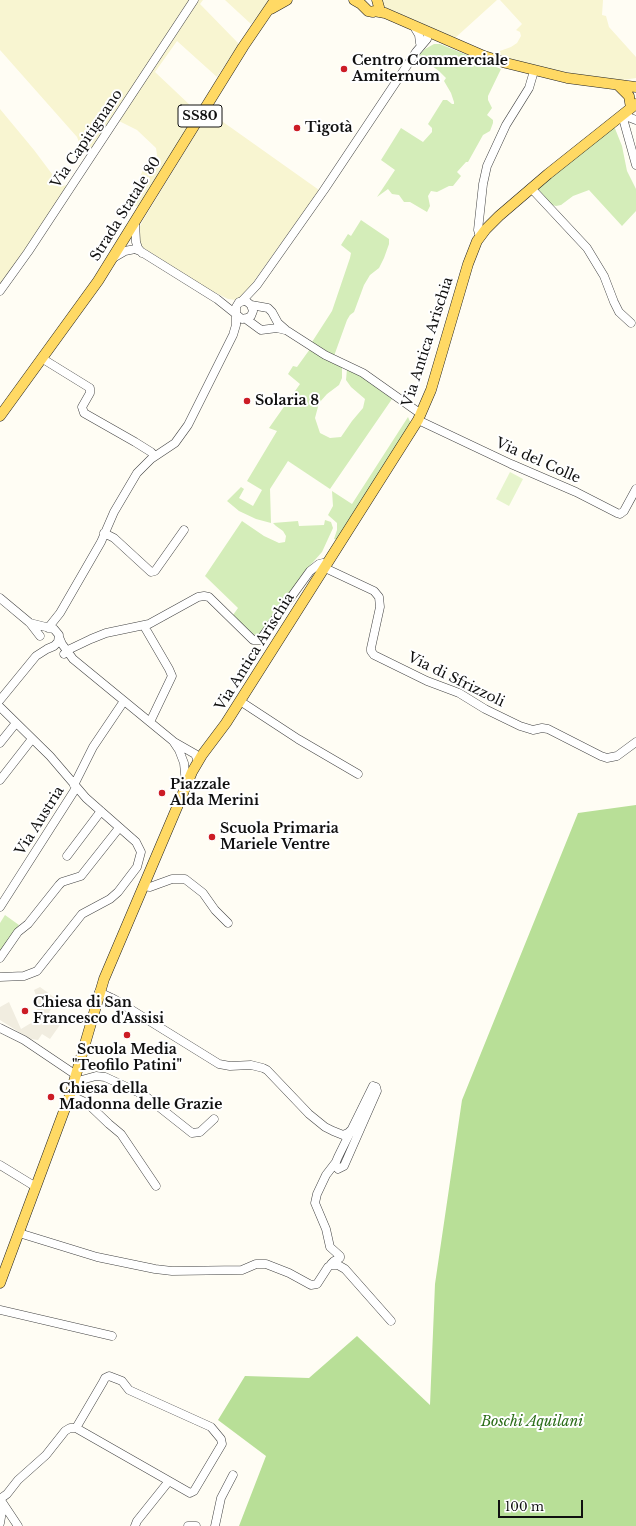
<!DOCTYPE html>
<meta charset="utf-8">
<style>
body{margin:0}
#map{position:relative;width:636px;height:1526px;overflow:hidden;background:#fffdf4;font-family:"Libre Baskerville",serif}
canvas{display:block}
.scale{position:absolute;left:498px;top:1500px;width:85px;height:18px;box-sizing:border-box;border:2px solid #101010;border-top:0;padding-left:5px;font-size:12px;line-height:14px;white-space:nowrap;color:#101010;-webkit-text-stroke:3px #fff;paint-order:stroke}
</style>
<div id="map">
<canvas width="636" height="1526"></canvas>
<div class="scale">100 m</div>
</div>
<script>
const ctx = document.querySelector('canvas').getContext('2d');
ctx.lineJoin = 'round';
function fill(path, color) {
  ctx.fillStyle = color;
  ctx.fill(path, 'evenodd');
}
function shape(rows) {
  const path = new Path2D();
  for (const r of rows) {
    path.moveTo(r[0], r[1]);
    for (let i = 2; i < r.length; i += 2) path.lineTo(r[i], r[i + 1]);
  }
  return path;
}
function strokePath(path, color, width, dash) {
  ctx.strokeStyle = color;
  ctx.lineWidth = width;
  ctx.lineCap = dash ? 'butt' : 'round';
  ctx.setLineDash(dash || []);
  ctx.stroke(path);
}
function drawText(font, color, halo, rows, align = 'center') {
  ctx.font = font + ' "Libre Baskerville",serif';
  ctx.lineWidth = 4;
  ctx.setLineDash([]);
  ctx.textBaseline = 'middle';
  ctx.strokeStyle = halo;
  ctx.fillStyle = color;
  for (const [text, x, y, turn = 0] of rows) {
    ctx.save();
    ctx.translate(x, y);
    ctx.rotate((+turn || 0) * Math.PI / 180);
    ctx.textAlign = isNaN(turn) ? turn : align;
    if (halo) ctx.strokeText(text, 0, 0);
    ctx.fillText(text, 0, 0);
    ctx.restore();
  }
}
const farmland = shape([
 [0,0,203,0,200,4,239,44,217,77,177,41,155,72,192,107,195,112,195,116,140,207,135,206,132,203,132,195,143,170,155,159,157,155,156,148,137,130,117,120,91,152,86,153,82,150,77,137,0,50],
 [225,0,271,0,251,24],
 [381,0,497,0,455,38,384,7],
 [500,0,603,0,602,15,606,16,609,27,636,57,636,78,617,81,586,76,520,63,497,56,500,51,511,47,517,43,521,36,520,32,516,30,522,24],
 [0,109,34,150,61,186,70,185,0,289],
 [209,112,319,190,247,291,236,300,228,299,208,289,142,247,139,243,138,231,142,222]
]);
const green = shape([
 [434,44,440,44,501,69,488,96,488,100,492,108,487,115,493,120,493,123,490,131,483,135,468,162,466,162,457,172,461,176,453,186,449,186,437,192,431,191,428,196,430,206,427,212,410,202,404,202,399,195,392,194,388,189,377,197,395,170,381,160,401,128,423,142,432,132,432,128,428,124,443,100,447,100,452,104,454,104,454,102,451,93,444,81,446,78,439,71,418,56,425,49],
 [614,126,622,146,627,171,636,189,636,211,622,226,589,190,573,196,561,205,556,206,552,205,538,189],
 [361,220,389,239,389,244,384,258,379,268,370,275,364,285,354,312,350,315,347,320,334,356,312,342,332,311,350,258,351,253,341,245,348,234,351,236],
 [310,349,342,367,342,378,339,385,327,394,319,403,315,418,320,433,330,438,341,437,352,421,363,408,365,399,351,387,346,380,347,369,359,375,392,399,330,489,288,461,270,489,271,523,256,519,239,511,227,501,241,487,244,489,239,498,253,506,262,490,247,481,277,431,269,428,300,384,288,374,293,366,297,367],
 [408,417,411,424,337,540,334,539,337,530,337,523,328,515,333,506,332,491,352,504],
 [325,520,331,522,333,528,322,552,306,570,259,637,254,635,233,615,238,608,205,576,242,521,264,536,279,543,285,542,286,536,283,531,276,526,273,523,298,521,299,526,324,525],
 [5,915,19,925,0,952,0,923]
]);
const forest = shape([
 [636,805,636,1526,239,1526,266,1456,218,1420,245,1376,309,1378,357,1336,430,1405,435,1284,462,1100,578,813]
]);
const pitch = shape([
 [510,472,523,479,509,506,496,499]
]);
const plaza = shape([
 [40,987,58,1000,49,1012,62,1022,50,1039,42,1034,38,1040,30,1039,0,1020,0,1007,9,1002,21,1029,31,1023,35,1016,38,1007,37,998,34,990]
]);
const minor = shape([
 [413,25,419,35,420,43],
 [623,115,636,120],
 [621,116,624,122,636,165],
 [531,188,587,248,604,276,614,302,619,312,631,323],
 [135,222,136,242,138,248,142,253],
 [480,237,478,230,483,184,487,166,506,125,529,88,534,71],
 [113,258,125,251,135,249,140,251,217,299,242,319,247,318,251,316,253,311,251,305,246,301,239,302,236,307,236,314],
 [0,291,28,252,194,0],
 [241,302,257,285,324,190,416,52,427,39,428,32],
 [251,305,268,308,272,312,278,323,286,330,325,355,363,373,421,414],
 [246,319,261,330,277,328,285,330],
 [43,359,90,388,90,393,82,407,84,413,135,442,151,452,155,456],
 [418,420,511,464,576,492,617,513,620,514,624,511,636,489],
 [104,533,114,538,151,572,155,571,184,530],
 [325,568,374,591,379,597,380,607,371,648,371,651,374,655,427,681,459,693,485,709,520,726,533,730,542,728,548,729,601,756,607,758,617,756,636,742],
 [0,598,30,623,40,636],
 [144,626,169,669,172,676,150,722],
 [48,628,60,613,101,542,114,512,137,473,151,459,175,443,188,425,233,335,236,325,236,315],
 [59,637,62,644,73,659,173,741,179,750,184,763,186,784],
 [64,654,70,649,91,639,106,633,149,624,198,597,204,596,209,597,253,640,260,640,310,571,319,564,323,563,327,565],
 [0,700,36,656,47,649,54,646,58,642,59,635,54,629,30,623],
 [240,701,298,739,358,774],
 [0,707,50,756,86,798,136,842,141,852,137,867,118,892,110,899,82,914,37,971,24,976,0,977],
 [174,742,195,754,198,761],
 [0,743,16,723],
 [0,780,32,739],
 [74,785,93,747,124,701],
 [67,856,101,811],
 [143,886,150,887,172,879,185,879,203,893,215,910,228,923],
 [0,907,76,788],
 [0,958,18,932,28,924,59,885,62,882,81,876,119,828],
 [99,992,114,999,219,1064,230,1066,251,1065,263,1068,267,1070,309,1114,325,1127,333,1131,343,1135,348,1133,351,1130],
 [0,1028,24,1040,76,1075],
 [74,1081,78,1081,96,1076,105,1077,144,1095,192,1133,200,1132,214,1119],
 [373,1086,376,1087,377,1091,344,1166,338,1169,335,1164,338,1157,373,1086],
 [70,1095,87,1103,109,1124,121,1134,156,1186],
 [0,1165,36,1187],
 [19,1233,97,1257,155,1269,172,1271,242,1270,256,1264,266,1264,289,1273,311,1285,317,1284,328,1267,331,1265,338,1265,345,1269,391,1321],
 [331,1264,334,1261,340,1258,340,1256,330,1247,326,1229,315,1203,317,1194,326,1175,336,1162],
 [0,1310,112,1336],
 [0,1499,7,1494,18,1480,46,1455,65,1431,70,1428,76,1428,190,1493,194,1491,222,1444,221,1439,211,1427,129,1390,122,1381,109,1376,105,1378,103,1382,76,1428],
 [0,1499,18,1526],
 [0,1523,2,1511,1,1502],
 [135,1526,137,1521,169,1481],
 [188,1526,196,1526],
 [215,1526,221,1498,233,1475]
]);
const major = shape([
 [354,0,361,4,368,11,373,12,377,10,379,7,377,0],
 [271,9,287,0],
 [374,11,385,13,484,56,506,63,567,78,636,87],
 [618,85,629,96,631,108],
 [0,416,98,281,243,47,275,0],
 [0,1283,70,1095,104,979,192,772,202,755,226,723,418,420,431,390,468,264,477,241,486,229,499,216,548,174,636,104]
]);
const markers = [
 [344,69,4,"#cc1c25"],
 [297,128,4,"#cc1c25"],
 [247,401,4,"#cc1c25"],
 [162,793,4,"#cc1c25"],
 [212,837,4,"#cc1c25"],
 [25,1011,4,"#cc1c25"],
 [127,1035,4,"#cc1c25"],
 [51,1097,4,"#cc1c25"]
];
const shields = [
 [200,116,44]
];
const shieldNames = [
 ["SS80",200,116]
];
const poiNames = [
 ["Centro Commerciale",352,61],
 ["Amiternum",352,77],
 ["Tigotà",305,128],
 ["Solaria 8",255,401],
 ["Piazzale",170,785],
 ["Alda Merini",170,801],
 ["Scuola Primaria",220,829],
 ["Mariele Ventre",220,845],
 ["Chiesa di San",33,1003],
 ["Francesco d'Assisi",33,1019],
 ["Scuola Media",127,1050,"center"],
 ["\"Teofilo Patini\"",127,1066,"center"],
 ["Chiesa della",59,1089],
 ["Madonna delle Grazie",59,1105]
];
const streetNames = [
 ["Via Capitignano",87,139,-56],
 ["Strada Statale 80",126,209,-58],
 ["Via Antica Arischia",428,342,-72],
 ["Via del Colle",538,461,24],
 ["Via Antica Arischia",255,652,-58],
 ["Via di Sfrizzoli",456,680,26],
 ["Via Austria",40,821,-58]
];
const parkNames = [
 ["Boschi Aquilani",532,1422]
];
fill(farmland, '#f8f5d1');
fill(green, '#d4edb9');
fill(forest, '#b8df97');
fill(pitch, '#e6f4cc');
fill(plaza, '#f1ede0');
strokePath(minor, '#434343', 9);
strokePath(major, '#212121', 11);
strokePath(minor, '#fff', 8);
strokePath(major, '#ffd964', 10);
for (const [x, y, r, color] of markers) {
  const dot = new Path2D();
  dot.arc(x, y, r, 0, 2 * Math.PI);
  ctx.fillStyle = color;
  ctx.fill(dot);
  strokePath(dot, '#fff', 1.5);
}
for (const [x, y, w] of shields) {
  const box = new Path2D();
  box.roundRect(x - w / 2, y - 11, w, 22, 3);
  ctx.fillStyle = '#fff';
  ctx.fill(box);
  strokePath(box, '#101010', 1);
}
drawText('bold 13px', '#101010', null, shieldNames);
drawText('bold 14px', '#101010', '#fff', poiNames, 'left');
drawText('14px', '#101010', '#fff', streetNames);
drawText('italic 14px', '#2c6e1a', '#fff', parkNames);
</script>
